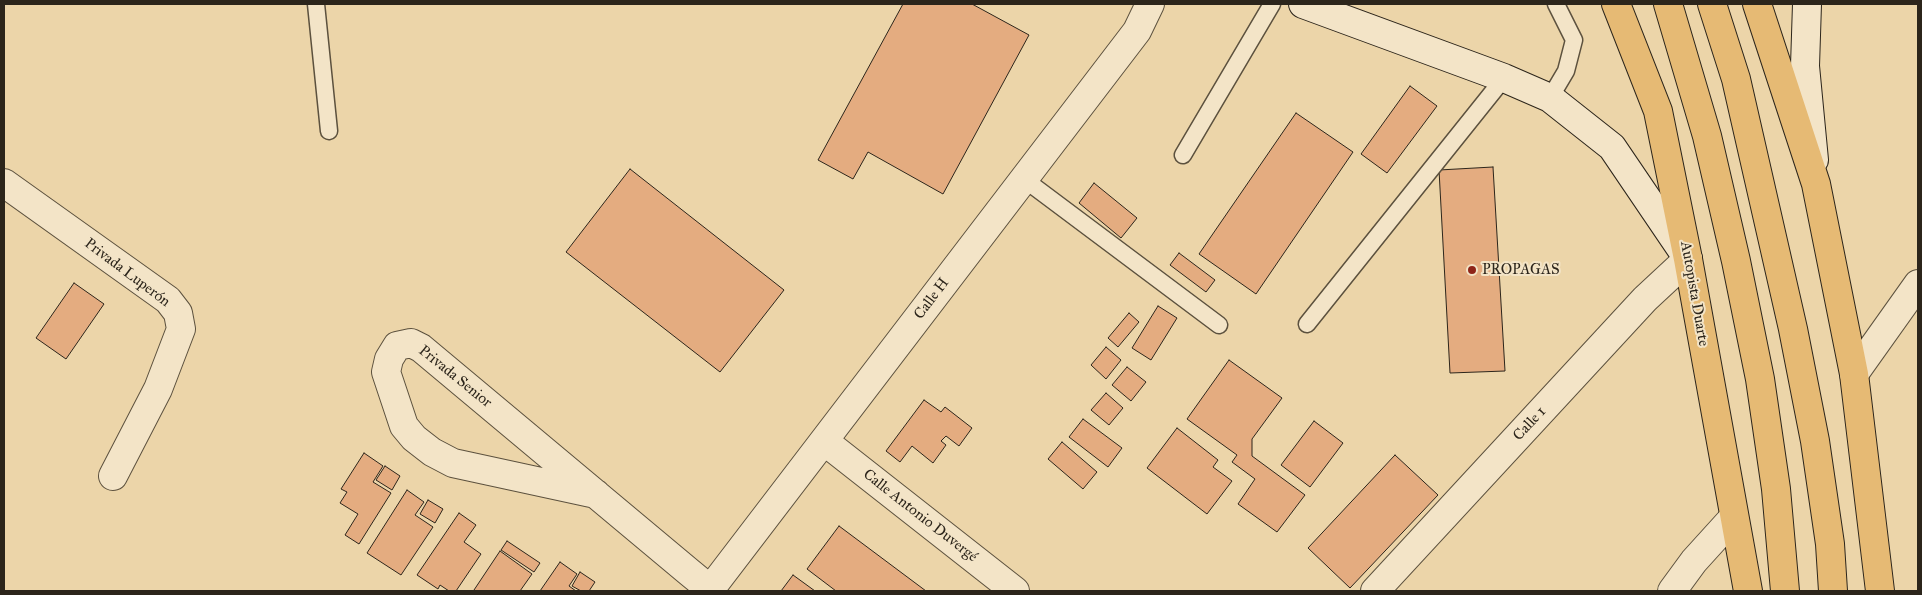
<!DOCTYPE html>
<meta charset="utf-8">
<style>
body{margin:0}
#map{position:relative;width:1922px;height:595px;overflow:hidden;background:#ecd5a9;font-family:"IM FELL Great Primer",serif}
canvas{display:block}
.frame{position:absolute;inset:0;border:5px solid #2c251b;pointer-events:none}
</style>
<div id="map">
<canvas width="1922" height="595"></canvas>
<div class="frame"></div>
</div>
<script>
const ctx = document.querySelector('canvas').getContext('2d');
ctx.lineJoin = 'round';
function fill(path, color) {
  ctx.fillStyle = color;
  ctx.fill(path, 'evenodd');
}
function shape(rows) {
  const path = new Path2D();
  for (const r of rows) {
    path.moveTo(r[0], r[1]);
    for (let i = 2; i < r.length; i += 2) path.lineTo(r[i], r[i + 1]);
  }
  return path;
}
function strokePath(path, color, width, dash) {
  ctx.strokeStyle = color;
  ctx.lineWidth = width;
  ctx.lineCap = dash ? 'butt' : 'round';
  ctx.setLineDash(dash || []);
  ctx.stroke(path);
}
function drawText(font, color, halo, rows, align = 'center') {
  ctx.font = font + ' "IM FELL Great Primer",serif';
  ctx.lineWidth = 4;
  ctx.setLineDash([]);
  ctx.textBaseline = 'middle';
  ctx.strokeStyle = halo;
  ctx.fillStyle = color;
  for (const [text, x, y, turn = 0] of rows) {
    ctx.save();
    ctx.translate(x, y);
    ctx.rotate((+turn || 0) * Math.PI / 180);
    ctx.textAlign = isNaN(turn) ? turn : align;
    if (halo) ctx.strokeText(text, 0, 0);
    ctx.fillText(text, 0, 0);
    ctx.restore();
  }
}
const building = shape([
 [903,4,972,4,1029,35,943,194,868,152,853,179,818,160,903,4],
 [1410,86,1437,106,1387,173,1361,154,1410,86],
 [1296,113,1353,152,1256,294,1199,254,1296,113],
 [1493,167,1505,371,1450,373,1439,170,1493,167],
 [630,169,784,290,720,372,566,252,630,169],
 [1094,183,1137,218,1121,238,1079,203,1094,183],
 [1179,253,1215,280,1206,292,1170,265,1179,253],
 [74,283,104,304,66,359,36,338,74,283],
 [1158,306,1177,318,1151,360,1132,348,1158,306],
 [1129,313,1139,322,1118,347,1108,338,1129,313],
 [1106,347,1121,360,1106,379,1091,365,1106,347],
 [1229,360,1282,398,1252,439,1252,456,1305,495,1277,532,1238,504,1255,479,1232,462,1237,455,1187,419,1229,360],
 [1127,367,1146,382,1131,401,1112,385,1127,367],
 [1106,393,1123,408,1109,425,1091,410,1106,393],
 [924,400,941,412,945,407,972,428,959,446,946,436,941,441,946,445,933,463,912,446,900,462,886,451,924,400],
 [1083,419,1122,448,1108,467,1069,437,1083,419],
 [1314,421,1343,443,1310,487,1281,465,1314,421],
 [1177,428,1218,460,1213,467,1232,481,1207,514,1147,468,1177,428],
 [1062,442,1097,472,1083,489,1048,459,1062,442],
 [364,453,383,466,373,482,391,493,359,544,345,535,358,514,340,503,347,492,341,489,364,453],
 [1395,455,1438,495,1350,588,1308,548,1395,455],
 [385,466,400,476,392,490,376,480,385,466],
 [407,490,424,502,415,515,433,527,401,575,367,553,407,490],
 [428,500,443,509,435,523,420,514,428,500],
 [459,513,476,525,464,542,481,554,456,591,449,591,440,585,438,589,417,575,459,513],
 [839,526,926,591,836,591,807,569,839,526],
 [507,541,540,563,534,572,501,550,507,541],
 [500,551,532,574,520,591,476,591,474,590,500,551],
 [560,562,577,574,569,586,576,591,540,591,560,562],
 [580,572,595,582,589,591,581,591,572,586,580,572],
 [793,575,815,591,781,591,793,575]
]);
const service = shape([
 [316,4,329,131],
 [1550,98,1566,71,1574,40,1556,4],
 [1183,155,1272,4],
 [1024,179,1219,325],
 [1307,324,1504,78]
]);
const minor = shape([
 [4,183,168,300,178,313,181,329,158,389,113,476],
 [1854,374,1918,284],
 [824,441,1015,591],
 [596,494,453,463,432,452,414,438,404,426,386,372,389,359,397,346,411,343,421,348,689,572,711,590],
 [709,591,1137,31,1150,4],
 [1375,591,1645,299,1688,259],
 [1672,591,1694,561,1733,518]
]);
const secondary = shape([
 [1303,4,1504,78,1550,98,1612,147,1688,259],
 [1807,4,1805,66,1814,160]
]);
const primary = shape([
 [1616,4,1658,111,1688,259,1748,591],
 [1757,4,1816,184,1854,374,1880,591]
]);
const trunk = shape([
 [1668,4,1707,136,1736,261,1760,379,1776,489,1785,591],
 [1712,4,1736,79,1793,329,1815,441,1830,544,1833,591]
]);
const markers = [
 [1472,270,5,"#8f2418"]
];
const poiNames = [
 ["PROPAGAS",1482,270]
];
const streetNames = [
 ["Privada Luperón",127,273,37],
 ["Autopista Duarte",1694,294,80],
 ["Calle H",932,299,-53],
 ["Privada Senior",455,377,39],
 ["Calle 1",1530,424,-47],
 ["Calle Antonio Duvergé",920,516,38]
];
fill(building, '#e4ac80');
strokePath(building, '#2c251b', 1);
strokePath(service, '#5c513e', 19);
strokePath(minor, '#5c513e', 30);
strokePath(secondary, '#2c251b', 30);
strokePath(primary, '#2c251b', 30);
strokePath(trunk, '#2c251b', 30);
strokePath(service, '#f3e4c7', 16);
strokePath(minor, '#f3e4c7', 28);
strokePath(secondary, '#f3e4c7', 28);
strokePath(primary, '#e6ba74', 28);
strokePath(trunk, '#e6ba74', 28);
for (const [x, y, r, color] of markers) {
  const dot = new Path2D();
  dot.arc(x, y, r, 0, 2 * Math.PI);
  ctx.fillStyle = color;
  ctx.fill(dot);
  strokePath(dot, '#f3e4c7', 2);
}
drawText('15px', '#2c251b', '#f3e4c7', poiNames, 'left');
drawText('15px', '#2c251b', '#f3e4c7', streetNames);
</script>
